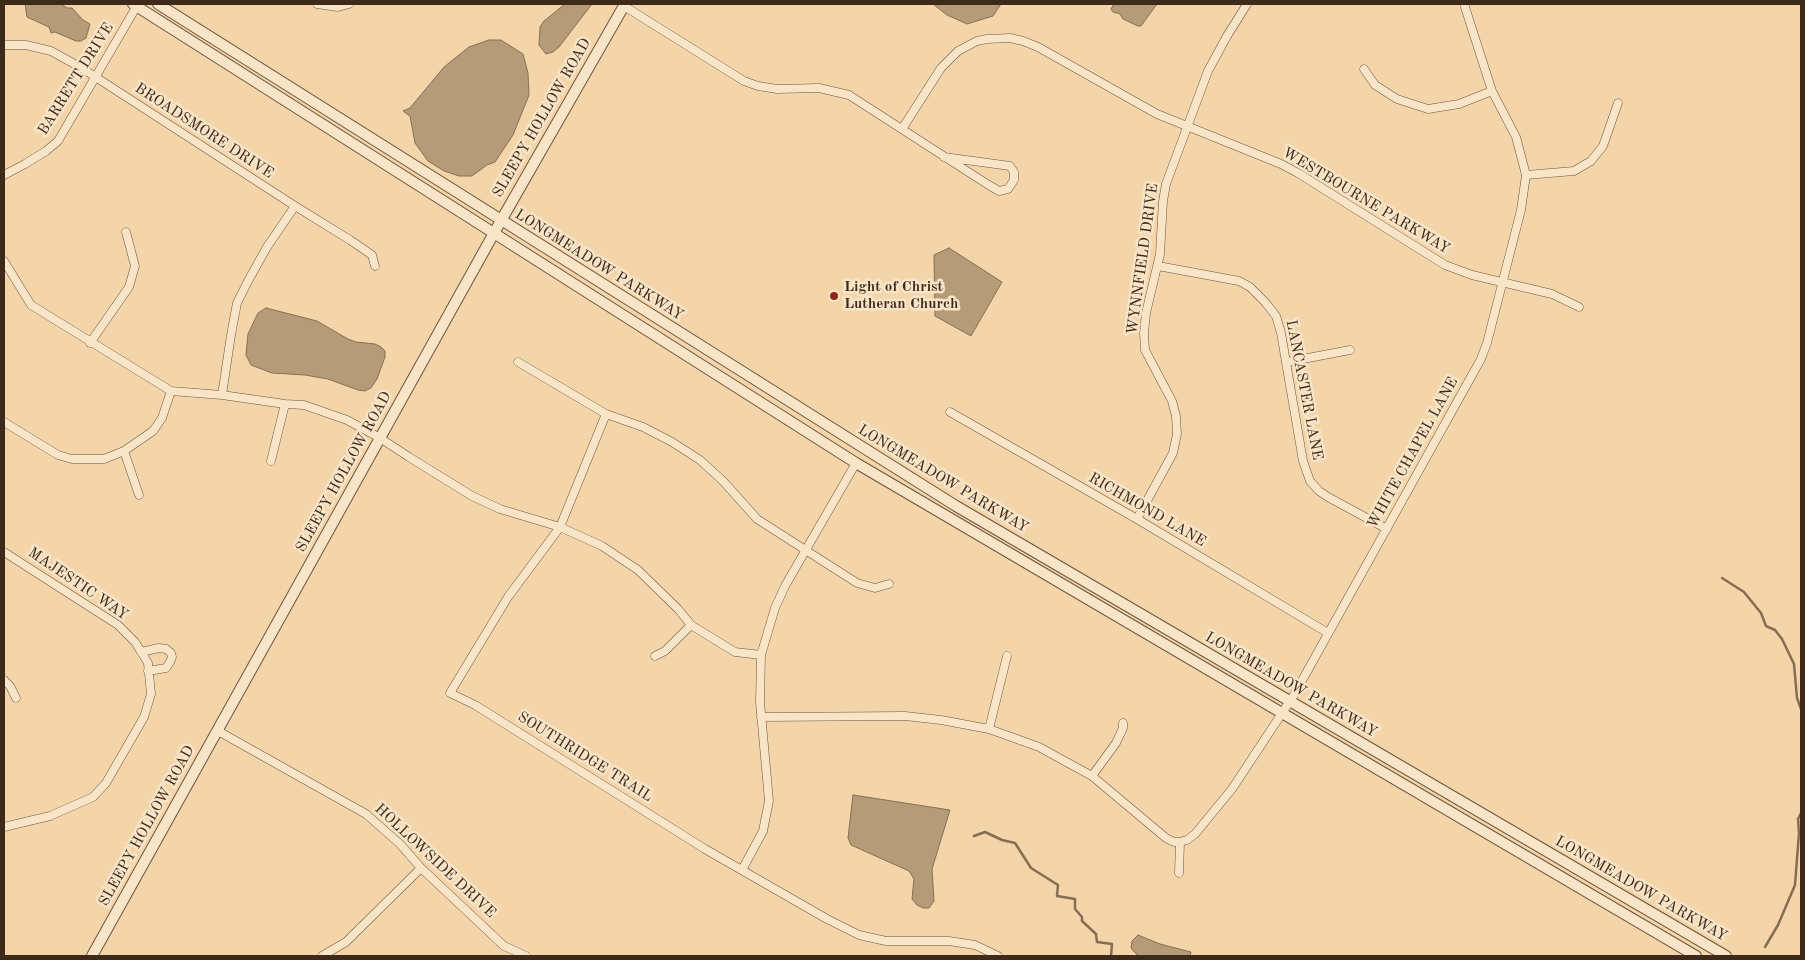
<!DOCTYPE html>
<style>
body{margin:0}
#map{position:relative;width:1805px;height:960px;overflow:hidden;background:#f4d5a9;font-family:"Old Standard TT",serif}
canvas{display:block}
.frame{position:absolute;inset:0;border:5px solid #3e2a1b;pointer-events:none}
</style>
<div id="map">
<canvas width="1805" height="960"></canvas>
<div class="frame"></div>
</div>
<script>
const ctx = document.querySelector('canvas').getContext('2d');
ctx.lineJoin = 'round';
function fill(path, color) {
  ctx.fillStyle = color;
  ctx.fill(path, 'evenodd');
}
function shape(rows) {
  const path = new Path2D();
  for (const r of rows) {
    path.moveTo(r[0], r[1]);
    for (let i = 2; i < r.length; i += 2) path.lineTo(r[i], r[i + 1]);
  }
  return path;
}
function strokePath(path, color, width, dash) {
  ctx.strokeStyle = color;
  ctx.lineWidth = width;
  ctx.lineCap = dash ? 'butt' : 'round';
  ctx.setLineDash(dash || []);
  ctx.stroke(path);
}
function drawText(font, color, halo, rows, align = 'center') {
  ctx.font = font + ' "Old Standard TT",serif';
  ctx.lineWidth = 5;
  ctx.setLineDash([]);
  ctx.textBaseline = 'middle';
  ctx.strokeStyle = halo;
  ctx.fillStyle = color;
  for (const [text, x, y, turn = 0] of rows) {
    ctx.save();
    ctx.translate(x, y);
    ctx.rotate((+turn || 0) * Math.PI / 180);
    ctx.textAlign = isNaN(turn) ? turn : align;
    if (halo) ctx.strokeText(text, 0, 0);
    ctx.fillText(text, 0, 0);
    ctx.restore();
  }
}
const water = shape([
 [25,4,61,4,67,8,72,8,83,20,90,24,86,38,81,41,76,41,55,32,51,33,49,27,27,17,25,4],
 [565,4,592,4,559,47,553,52,546,54,539,45,540,27,544,21,565,4],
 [933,4,1001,4,993,16,967,24,947,15,933,4],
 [1114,4,1157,4,1141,26,1138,26,1123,19,1120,14,1113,12,1111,9,1114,4],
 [489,40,501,40,523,54,528,73,529,95,513,135,495,162,487,165,472,176,459,176,444,171,428,161,415,143,410,116,403,111,410,108,444,67,469,47,489,40],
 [949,248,1002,282,971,336,935,316,934,255,949,248],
 [266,308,317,321,348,339,356,342,375,344,381,347,385,351,385,357,377,379,371,388,365,391,358,390,328,379,305,375,272,373,251,365,246,355,248,334,258,313,266,308],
 [853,795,950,810,932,869,934,901,929,908,923,908,917,905,912,899,914,879,909,871,851,845,848,838,853,795],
 [1138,935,1160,944,1191,952,1190,956,1138,956,1131,948,1132,941,1138,935]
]);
const stream = shape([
 [1722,578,1744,592,1761,613,1766,626,1775,630,1782,639,1794,664,1797,698,1801,709],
 [974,836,985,832,1002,840,1015,843,1031,868,1058,885,1057,896,1075,899,1075,909,1082,917,1082,921,1096,934,1097,942,1112,944,1111,956],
 [1765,947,1778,925,1795,885,1799,833,1798,819,1801,813]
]);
const minor = shape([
 [317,4,338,7,349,4],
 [624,6,744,81,758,86,777,89,819,88,849,95,987,184,999,191,1008,189,1014,180,1014,172,1010,166,944,157],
 [4,45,26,45,51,51,80,67,295,206,350,240,372,255,375,266],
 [1364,69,1375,85,1397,99,1428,109,1459,104,1492,91],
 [902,129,941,68,958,51,977,41,987,39,1010,38,1023,41,1038,47,1157,114,1281,164,1298,173,1445,265,1472,275,1552,294,1579,307],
 [4,175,25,164,46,151,58,141,138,4],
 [1526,175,1574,171,1591,161,1603,146,1618,103],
 [4,261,31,305,171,391,222,395,285,404,304,405,347,420,380,438,409,457,472,496,500,509,560,527,602,546,638,570,678,609,691,625,735,652,761,655],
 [1158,266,1239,281,1250,287,1265,302,1276,316,1281,333,1303,461,1310,481,1319,491,1328,497,1387,529],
 [90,343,129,287,135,266,126,232],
 [518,362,606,414,643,427,672,442,700,460,724,482,757,519,857,583,875,588,889,584],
 [1287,362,1350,350],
 [222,395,231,335,237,303,248,281,267,247,295,206],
 [950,412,1137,519,1328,633],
 [606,414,560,527,508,597,450,693,475,705,705,849,827,919,859,935,886,941,949,941,975,945,998,956],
 [4,422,58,455,72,459,104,459,124,451,153,431,162,418,171,391],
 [124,451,139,495],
 [271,461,285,404],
 [1137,519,1173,453,1177,434,1176,416,1172,401,1145,350,1144,333,1146,313,1160,254,1163,201,1166,184,1208,71,1227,36,1247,4],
 [4,552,118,625,135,642,148,663,151,694,144,717,106,783,93,797,50,816,4,827],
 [141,652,159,648,166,649,171,653,172,657,170,662,166,668,148,671],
 [655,656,665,651,691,625],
 [4,680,10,686,16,698],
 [761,717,905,716,941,720,989,729,1039,747,1092,776,1166,838,1174,842,1180,842,1187,840,1195,834,1232,789,1294,695,1481,359,1487,343,1521,210,1526,175,1516,137,1492,91,1464,4],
 [989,729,1007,656],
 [218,731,366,814,400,844,421,868,504,946,526,956],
 [1092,776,1116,743,1123,728,1123,723],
 [742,870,763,831,769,801,760,702,761,655,775,608,785,586,856,463],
 [1179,873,1180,842],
 [322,956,346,942,421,868]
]);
const tertiary = shape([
 [133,4,856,463,1696,956],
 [158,4,956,506,1726,956],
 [92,956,494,233,625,4]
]);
const markers = [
 [834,296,5,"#8f2418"]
];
const streetNames = [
 ["BARRETT DRIVE",76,79,-58],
 ["SLEEPY HOLLOW ROAD",542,118,-60],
 ["BROADSMORE DRIVE",204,131,33],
 ["WESTBOURNE PARKWAY",1366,201,31],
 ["WYNNFIELD DRIVE",1143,259,-82],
 ["LONGMEADOW PARKWAY",599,265,32],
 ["LANCASTER LANE",1304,390,79],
 ["WHITE CHAPEL LANE",1413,453,-61],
 ["SLEEPY HOLLOW ROAD",344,472,-61],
 ["LONGMEADOW PARKWAY",943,479,31],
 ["RICHMOND LANE",1147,510,30],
 ["MAJESTIC WAY",78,584,34],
 ["LONGMEADOW PARKWAY",1291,685,30],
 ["SOUTHRIDGE TRAIL",585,757,32],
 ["SLEEPY HOLLOW ROAD",147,826,-61],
 ["HOLLOWSIDE DRIVE",435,861,43],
 ["LONGMEADOW PARKWAY",1641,889,30]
];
const poiNames = [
 ["Light of Christ",844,287],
 ["Lutheran Church",844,304]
];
fill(water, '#b69b79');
strokePath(water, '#866e53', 1);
strokePath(stream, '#866e53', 2.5);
strokePath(minor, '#6c553e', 9);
strokePath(tertiary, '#6c553e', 12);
strokePath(minor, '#f8e4c7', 8);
strokePath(tertiary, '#f8e4c7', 10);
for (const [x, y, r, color] of markers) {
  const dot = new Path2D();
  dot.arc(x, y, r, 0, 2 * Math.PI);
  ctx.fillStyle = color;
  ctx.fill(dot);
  strokePath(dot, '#f8e4c7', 2);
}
drawText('15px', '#3e2a1b', '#f8e4c7', streetNames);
drawText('bold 15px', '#3e2a1b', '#f8e4c7', poiNames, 'left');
</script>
